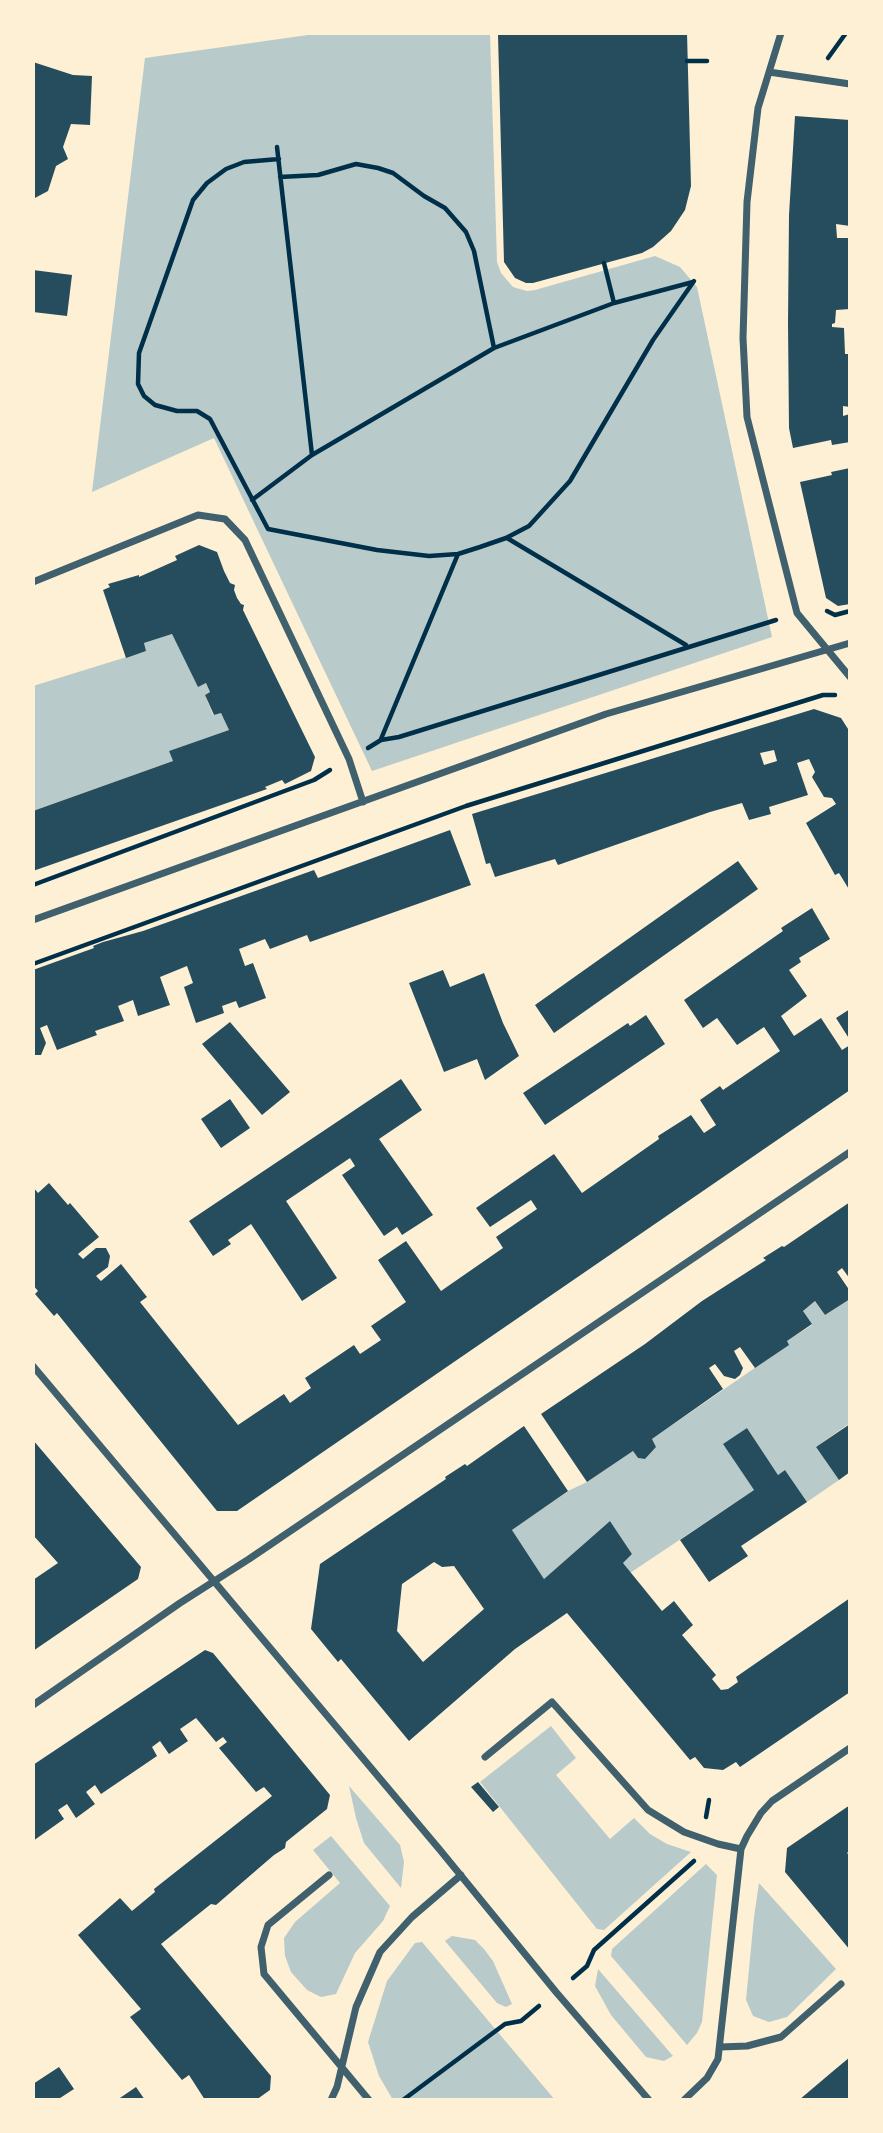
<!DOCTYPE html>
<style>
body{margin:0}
#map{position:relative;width:883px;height:2133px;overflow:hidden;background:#fdf0d5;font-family:"Asap Condensed",sans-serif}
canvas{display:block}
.frame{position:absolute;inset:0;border:35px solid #fdf0d5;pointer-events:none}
</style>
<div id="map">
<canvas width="883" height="2133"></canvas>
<div class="frame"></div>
</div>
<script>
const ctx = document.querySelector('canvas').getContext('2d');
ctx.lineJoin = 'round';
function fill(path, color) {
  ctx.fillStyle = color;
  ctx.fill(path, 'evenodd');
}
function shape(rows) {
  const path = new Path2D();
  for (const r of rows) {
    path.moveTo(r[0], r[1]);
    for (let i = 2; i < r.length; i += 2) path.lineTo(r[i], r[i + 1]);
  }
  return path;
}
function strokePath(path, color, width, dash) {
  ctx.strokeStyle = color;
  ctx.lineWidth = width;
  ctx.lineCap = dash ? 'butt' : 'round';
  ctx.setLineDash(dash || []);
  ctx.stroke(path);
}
const green = shape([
 [322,33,490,33,497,262,501,273,513,287,527,291,535,290,655,256,680,267,697,287,772,637,372,771,214,438,92,492,145,58],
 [172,634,198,686,206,683,210,692,205,695,213,715,221,713,229,730,169,751,173,761,33,811,33,686,146,651,144,643],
 [850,1299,850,1423,816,1447,839,1480,807,1502,785,1470,778,1475,747,1428,724,1445,754,1490,630,1573,623,1563,632,1554,610,1521,544,1579,512,1530,568,1491,587,1482,633,1451,638,1458,645,1459,656,1447,652,1439,788,1345,787,1341,812,1325,803,1311,815,1301,825,1315],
 [551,1726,576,1758,556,1775,610,1839,634,1818,650,1834,667,1844,691,1852,604,1930,597,1929,480,1782],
 [349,1786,400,1845,404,1862,401,1888,364,1843,356,1818],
 [331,1836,390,1906,383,1921,355,1953,336,1994,321,1997,307,1990,291,1972,285,1956,284,1938,295,1922,340,1883,313,1850],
 [706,1864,717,1875,702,2022,697,2033,687,2045,611,1956,612,1949],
 [759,1883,836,1969,787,2017,769,2022,753,2016,746,2000,754,1917],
 [452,1936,475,1940,484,1949,493,1961,512,2004,506,2007,497,2003,445,1941],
 [422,1942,555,2100,393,2100,379,2076,368,2042,387,1981,415,1943],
 [598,1969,673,2056,664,2061,646,2057,611,2015,595,1986]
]);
const building = shape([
 [553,33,687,33,691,186,685,210,671,231,653,247,642,253,533,283,526,283,515,278,504,262,498,35],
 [33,62,73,75,92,76,90,125,71,124,63,147,68,159,56,166,48,191,33,199],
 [795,116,850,120,850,226,836,224,837,238,850,238,850,309,836,310,835,323,832,324,832,327,844,328,845,354,850,354,850,407,843,406,843,416,850,414,850,442,832,445,831,440,793,448,789,428,788,323,789,215],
 [33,270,72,275,67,316,33,312],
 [850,468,850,604,838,606,826,598,800,482,832,475,831,472],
 [199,545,217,552,224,571,230,583,235,585,234,590,237,598,241,604,244,605,243,610,315,757,311,771,285,784,282,780,265,787,267,789,33,871,33,811,173,761,169,751,229,730,221,713,214,715,205,695,210,692,206,683,198,687,172,634,144,643,146,651,126,658,103,590,110,587,108,584,139,575,139,577,177,560,175,556],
 [814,709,841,718,850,732,850,891,839,873,835,875,806,823,836,804,832,798,824,797,812,777,815,772,809,759,797,763,808,795,769,807,771,814,749,820,742,803,710,812,558,865,555,859,495,877,490,863,486,864,472,814],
 [774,750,777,761,764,765,760,753],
 [450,830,471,885,310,942,307,935,270,949,265,939,239,949,245,966,253,963,266,998,239,1008,236,1001,222,1006,224,1013,196,1023,184,987,193,983,187,966,160,977,170,1005,138,1016,133,1000,118,1006,124,1021,95,1031,97,1035,57,1050,47,1025,40,1028,46,1043,41,1055,33,1055,33,970,94,948,93,946,103,942,143,931,314,870,318,878],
 [738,861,758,889,554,1033,535,1005],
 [812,908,830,939,799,958,801,962,789,970,807,996,781,1016,794,1036,821,1018,842,1050,850,1045,850,1090,237,1511,217,1511,57,1313,54,1316,35,1294,38,1291,33,1285,33,1187,38,1193,49,1183,68,1205,70,1203,99,1237,78,1254,83,1259,96,1248,106,1248,110,1256,108,1267,96,1276,101,1281,121,1264,147,1297,140,1302,238,1425,284,1394,290,1403,311,1388,305,1378,354,1345,360,1354,381,1340,371,1326,406,1302,378,1260,406,1241,441,1291,503,1248,496,1237,537,1209,531,1200,490,1227,476,1208,554,1154,582,1193,659,1139,658,1136,691,1115,704,1133,716,1125,700,1100,720,1086,723,1090,780,1051,764,1027,737,1045,717,1018,703,1028,684,1000,783,931,781,928],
 [443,970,450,987,484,973,503,1023,519,1056,485,1080,477,1059,444,1072,409,983],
 [850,1009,850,1040,836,1018],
 [646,1015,665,1044,545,1125,523,1093,628,1023,630,1026],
 [230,1022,290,1092,262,1115,202,1044],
 [401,1079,422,1110,379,1139,433,1215,402,1235,397,1227,384,1236,342,1175,355,1166,350,1158,286,1201,337,1278,302,1301,251,1224,228,1240,231,1244,213,1256,189,1221],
 [230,1099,250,1128,221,1148,201,1119],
 [850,1202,850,1279,842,1268,837,1272,850,1291,850,1299,825,1315,815,1301,803,1311,812,1324,787,1341,789,1345,755,1368,740,1347,734,1351,743,1368,740,1375,735,1379,724,1376,715,1364,709,1368,723,1389,652,1439,656,1447,645,1459,638,1458,633,1451,587,1482,541,1414,645,1344,702,1301,766,1260,763,1258,782,1246,784,1247],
 [850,1424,850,1472,839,1480,816,1447],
 [524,1426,568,1491,512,1530,544,1579,610,1521,632,1554,623,1563,662,1611,674,1601,693,1625,682,1635,716,1675,712,1679,721,1690,728,1689,738,1682,736,1677,850,1598,850,1692,740,1767,736,1762,723,1770,704,1768,695,1757,690,1760,567,1613,515,1649,409,1741,341,1659,338,1662,311,1629,320,1564,446,1479,445,1477,465,1464,467,1466],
 [434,1562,442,1567,454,1566,484,1609,423,1662,397,1631,402,1584],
 [747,1428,778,1475,785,1470,807,1502,741,1546,748,1556,709,1582,680,1540,754,1490,723,1444],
 [33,1440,141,1567,138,1579,33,1651,33,1580,58,1563,33,1535],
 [205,1650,213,1653,330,1795,327,1809,286,1842,285,1848,274,1855,216,1905,211,1904,161,1944,271,2076,270,2090,256,2100,205,2100,189,2075,182,2080,130,2017,141,2009,78,1935,120,1898,132,1911,155,1892,154,1889,272,1796,264,1787,256,1792,219,1748,227,1742,223,1737,216,1742,196,1718,180,1729,188,1741,169,1754,160,1741,152,1747,157,1756,101,1794,95,1785,86,1792,95,1804,76,1818,67,1804,58,1810,64,1819,33,1841,33,1765],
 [478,1782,499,1807,493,1812,471,1787],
 [850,1805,850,1850,847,1853,850,1856,850,1950,785,1872,787,1848],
 [850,2057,850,2100,799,2100,832,2072],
 [59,2067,74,2089,57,2100,33,2100,33,2084],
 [136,2087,145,2100,117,2100]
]);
const path = shape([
 [828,58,846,33],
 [687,61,707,61],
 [277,147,312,455],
 [279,159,244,162,226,169,207,183,193,200,139,353,138,384,144,396,155,405,177,411,197,411,210,419,268,529,377,550,429,556,458,554,480,547,506,538,529,526,570,481,653,340,694,281],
 [280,177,318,175,356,164,378,168,393,173,424,196,445,208,466,232,474,251,494,348],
 [604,263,614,303],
 [252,500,312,455,494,348,614,303,693,282],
 [507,538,686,645],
 [827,611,835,615,850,611],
 [381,739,458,554],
 [368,748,381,740,399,737,776,620],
 [33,885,314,780,330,770],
 [33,964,466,806,823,695,835,695],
 [706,1817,709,1800],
 [573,1978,587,1966,594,1950,694,1861],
 [403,2100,505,2024,521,2021,539,2006]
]);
const minor = shape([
 [781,33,758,108,747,202,743,338,747,417,797,613,850,677],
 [769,72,850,84],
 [33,582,198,515,225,519,245,540,349,759,363,802],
 [33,920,606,714,850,643],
 [33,1366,440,1850,556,1992,649,2100],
 [33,1705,180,1603,249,1559,850,1152],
 [485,1757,552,1702,648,1810,684,1832,718,1844,741,1849],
 [329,1875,268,1925,261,1947,264,1974,369,2100],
 [720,2047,747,2046,781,2037,841,1984],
 [331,2100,337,2087,356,2007,380,1952,412,1917,461,1875],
 [684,2100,707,2078,718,2059,741,1849,747,1836,761,1813,772,1801,850,1748]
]);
fill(green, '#b9caca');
fill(building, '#264d5e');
strokePath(path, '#003049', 4.5);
strokePath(minor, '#3f606c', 7);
</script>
